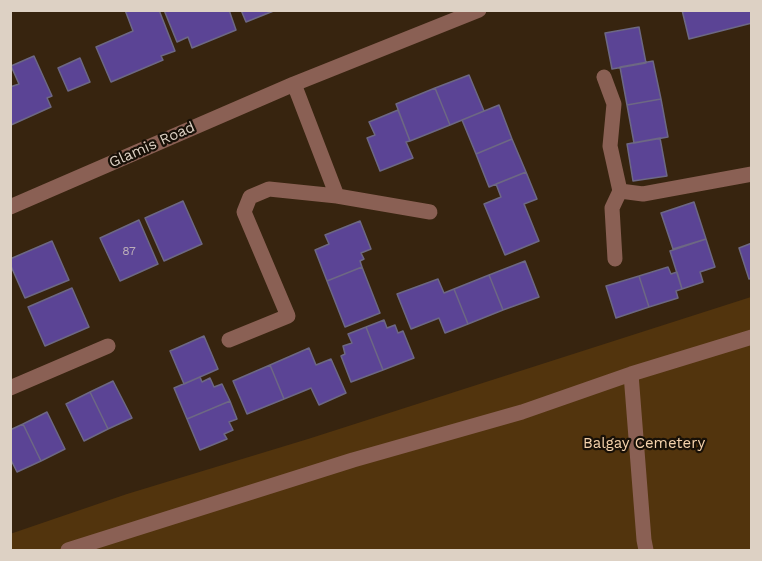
<!DOCTYPE html>
<style>
body{margin:0}
#map{position:relative;width:762px;height:561px;overflow:hidden;background:#37240f;font-family:"Work Sans",sans-serif}
canvas{display:block}
.frame{position:absolute;inset:0;border:12px solid #ddd1c4;pointer-events:none}
</style>
<div id="map">
<canvas width="762" height="561"></canvas>
<div class="frame"></div>
</div>
<script>
const ctx = document.querySelector('canvas').getContext('2d');
ctx.lineJoin = 'round';
function fill(path, color) {
  ctx.fillStyle = color;
  ctx.fill(path, 'evenodd');
}
function shape(rows) {
  const path = new Path2D();
  for (const r of rows) {
    path.moveTo(r[0], r[1]);
    for (let i = 2; i < r.length; i += 2) path.lineTo(r[i], r[i + 1]);
  }
  return path;
}
function strokePath(path, color, width, dash) {
  ctx.strokeStyle = color;
  ctx.lineWidth = width;
  ctx.lineCap = dash ? 'butt' : 'round';
  ctx.setLineDash(dash || []);
  ctx.stroke(path);
}
function drawText(font, color, halo, rows, align = 'center') {
  ctx.font = font + ' "Work Sans",sans-serif';
  ctx.lineWidth = 4.5;
  ctx.setLineDash([]);
  ctx.textBaseline = 'middle';
  ctx.strokeStyle = halo;
  ctx.fillStyle = color;
  for (const [text, x, y, turn = 0] of rows) {
    ctx.save();
    ctx.translate(x, y);
    ctx.rotate((+turn || 0) * Math.PI / 180);
    ctx.textAlign = isNaN(turn) ? turn : align;
    if (halo) ctx.strokeText(text, 0, 0);
    ctx.fillText(text, 0, 0);
    ctx.restore();
  }
}
const green = shape([
 [751,297,751,550,11,550,10,534,127,494,308,439]
]);
const building = shape([
 [125,10,159,10,175,51,161,56,163,60,111,82,96,47,133,31,125,10],
 [164,10,229,10,236,30,192,48,188,37,177,42,164,10],
 [241,10,276,10,246,22,241,10],
 [682,10,752,10,752,23,689,39,682,10],
 [639,27,646,63,612,69,605,33,639,27],
 [34,56,52,96,47,98,51,107,11,125,10,87,19,84,11,66,34,56],
 [80,58,90,82,68,91,58,68,80,58],
 [653,61,661,99,627,105,620,67,653,61],
 [469,75,484,111,450,125,435,88,469,75],
 [435,88,450,125,410,141,396,104,435,88],
 [661,99,668,137,634,143,627,105,661,99],
 [499,105,512,139,476,154,462,120,499,105],
 [398,110,410,141,406,142,413,158,380,171,367,138,375,135,369,122,398,110],
 [660,138,667,176,633,181,627,144,660,138],
 [512,139,526,172,489,187,476,154,512,139],
 [526,172,537,199,524,204,539,241,505,255,484,204,501,197,496,184,526,172],
 [183,201,202,244,164,261,145,218,183,201],
 [694,202,706,239,673,249,661,213,694,202],
 [139,220,158,264,120,281,100,238,139,220],
 [360,221,371,249,361,253,364,259,360,261,362,267,327,281,315,250,329,244,325,235,360,221],
 [706,239,715,267,700,272,703,282,682,289,670,251,706,239],
 [52,241,69,280,25,298,10,264,10,259,52,241],
 [752,243,752,278,749,279,739,248,752,243],
 [525,261,539,297,503,310,489,275,525,261],
 [362,267,380,313,345,327,327,281,362,267],
 [668,267,671,274,677,272,682,289,676,291,678,298,649,307,639,276,668,267],
 [489,275,503,310,468,324,454,289,489,275],
 [639,276,649,307,616,318,606,286,639,276],
 [438,279,444,293,454,289,468,324,445,333,439,318,411,329,397,294,438,279],
 [72,288,89,327,45,346,28,307,72,288],
 [384,320,387,328,395,325,398,333,403,331,414,358,383,370,366,327,384,320],
 [366,327,383,370,351,382,341,356,345,354,343,346,352,343,348,334,366,327],
 [204,336,218,369,184,384,170,351,204,336],
 [309,348,316,365,331,359,346,393,319,405,311,388,284,399,270,365,309,348],
 [270,365,284,399,247,414,233,381,270,365],
 [200,377,202,382,210,378,214,387,222,384,230,401,187,419,174,388,200,377],
 [113,381,132,418,108,429,90,392,113,381],
 [90,392,108,429,84,441,66,404,90,392],
 [230,401,237,419,229,422,233,430,224,434,227,439,200,450,187,419,230,401],
 [47,412,65,449,41,461,23,424,47,412],
 [23,424,41,461,17,472,10,458,10,430,23,424]
]);
const minor = shape([
 [604,77,614,104,610,146,620,191,612,208,615,259],
 [294,84,337,196],
 [620,191,643,194,752,174],
 [10,207,294,84,479,10],
 [229,340,288,316,244,212,250,197,269,189,337,196,430,212],
 [631,374,644,540,646,550],
 [10,388,108,346],
 [68,550,353,460,522,412,631,374,752,337]
]);
const numberNames = [
 ["87",129,251]
];
const streetNames = [
 ["Glamis Road",152,145,-24]
];
const parkNames = [
 ["Balgay Cemetery",644,444]
];
fill(green, '#52340d');
fill(building, '#5b4495');
strokePath(building, '#6d6884', 1.5);
strokePath(minor, '#8a6054', 15);
drawText('12px', '#bcaeb8', null, numberNames);
drawText('15px', '#ddd1c4', '#181007', streetNames);
drawText('15px', '#f5d2ac', '#181007', parkNames);
</script>
